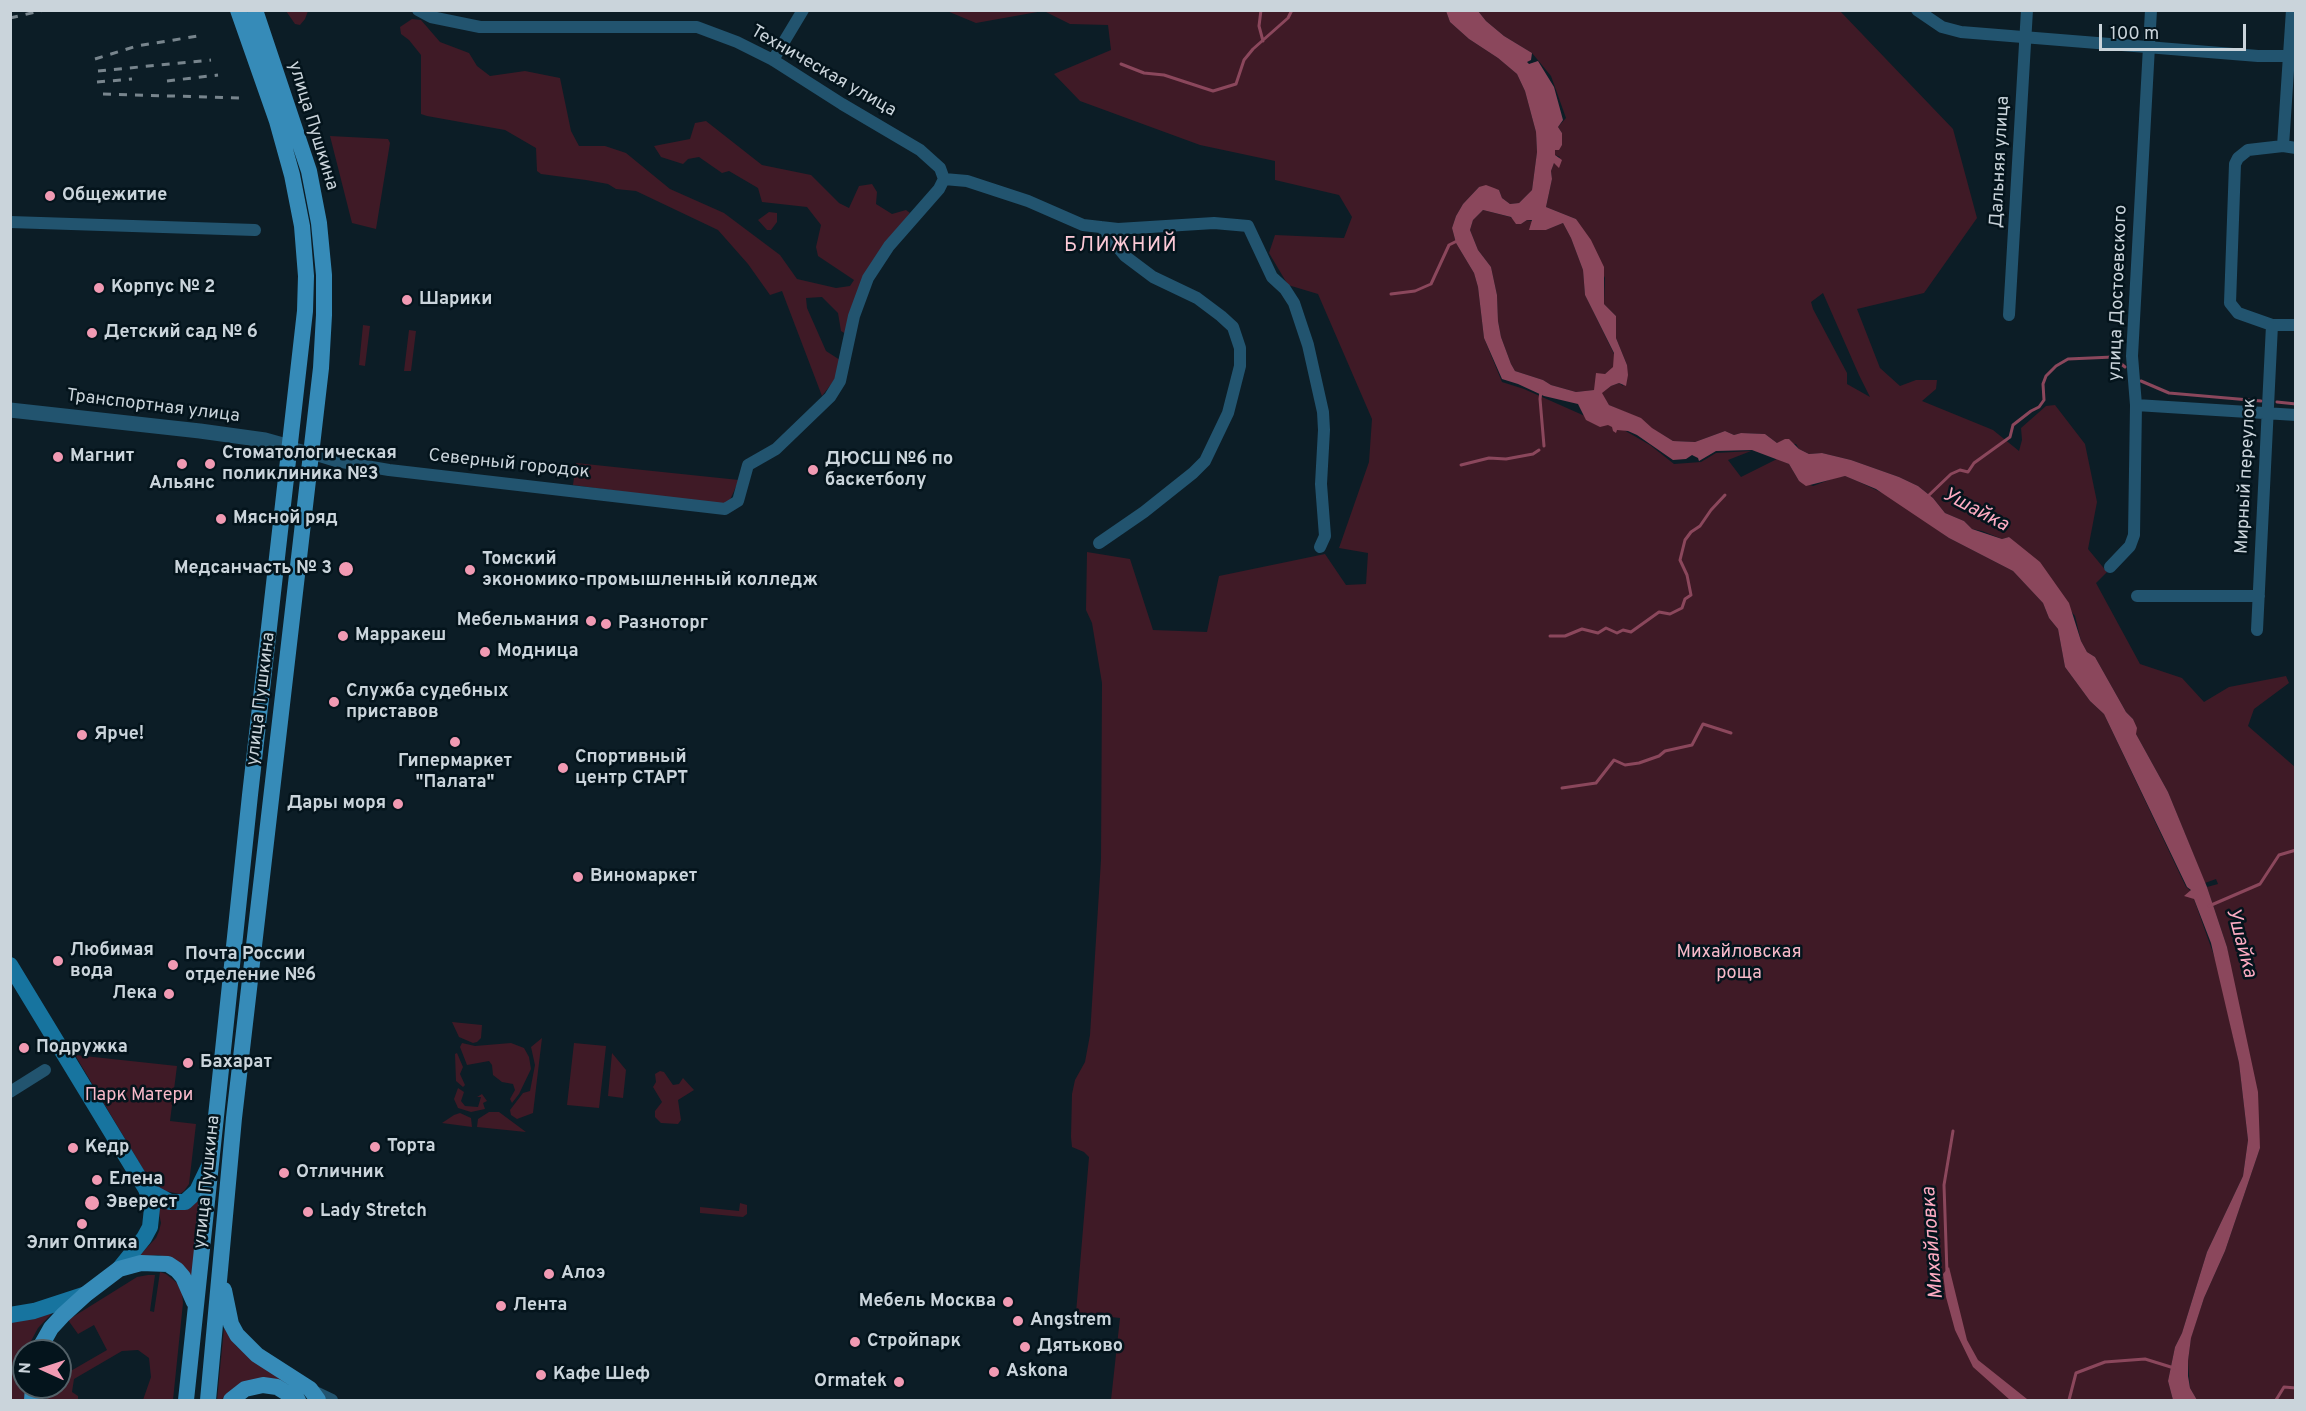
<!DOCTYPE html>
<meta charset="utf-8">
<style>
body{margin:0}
#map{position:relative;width:2306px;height:1411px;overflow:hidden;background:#0c1d26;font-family:Overpass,sans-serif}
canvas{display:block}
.frame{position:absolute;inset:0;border:12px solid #cad4db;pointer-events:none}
.north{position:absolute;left:12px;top:1339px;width:60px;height:60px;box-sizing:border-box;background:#04141c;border:2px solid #536168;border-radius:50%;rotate:273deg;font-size:16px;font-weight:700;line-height:24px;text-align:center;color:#cad4db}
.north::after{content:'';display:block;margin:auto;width:21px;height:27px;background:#f19ab3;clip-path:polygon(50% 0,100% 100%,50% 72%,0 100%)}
.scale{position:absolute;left:2099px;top:24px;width:147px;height:27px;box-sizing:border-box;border:3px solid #cad4db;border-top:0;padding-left:8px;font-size:18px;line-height:21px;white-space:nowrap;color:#cad4db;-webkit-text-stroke:4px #04141c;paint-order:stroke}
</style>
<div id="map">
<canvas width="2306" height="1411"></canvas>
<div class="frame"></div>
<div class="north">N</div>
<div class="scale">100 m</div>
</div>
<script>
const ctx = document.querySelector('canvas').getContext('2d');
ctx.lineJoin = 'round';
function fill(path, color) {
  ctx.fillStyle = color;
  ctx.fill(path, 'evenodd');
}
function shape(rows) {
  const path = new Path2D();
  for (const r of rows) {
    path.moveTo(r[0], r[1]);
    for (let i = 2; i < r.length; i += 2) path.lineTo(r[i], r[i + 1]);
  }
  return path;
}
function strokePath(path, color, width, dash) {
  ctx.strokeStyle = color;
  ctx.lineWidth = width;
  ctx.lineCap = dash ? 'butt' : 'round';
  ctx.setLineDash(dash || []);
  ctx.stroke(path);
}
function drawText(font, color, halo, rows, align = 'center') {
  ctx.font = font + ' Overpass,sans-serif';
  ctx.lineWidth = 5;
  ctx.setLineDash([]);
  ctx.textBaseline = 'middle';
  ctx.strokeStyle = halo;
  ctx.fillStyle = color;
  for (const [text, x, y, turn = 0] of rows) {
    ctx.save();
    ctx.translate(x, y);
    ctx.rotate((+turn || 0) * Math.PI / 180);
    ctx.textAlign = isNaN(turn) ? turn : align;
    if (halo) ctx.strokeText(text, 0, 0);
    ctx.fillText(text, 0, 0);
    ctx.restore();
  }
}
const green = shape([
 [286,11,308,11,305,19,300,25,295,24],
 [947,11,1043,11,976,23],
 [1044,11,1446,11,1450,22,1469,39,1498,58,1517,74,1525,91,1536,132,1537,152,1532,190,1519,203,1510,204,1502,198,1499,190,1479,187,1463,204,1456,216,1452,228,1456,243,1474,273,1478,287,1484,338,1502,382,1524,389,1603,424,1610,422,1650,445,1674,464,1701,462,1716,453,1751,451,1728,460,1741,477,1777,459,1789,464,1799,481,1813,486,1837,477,1845,476,1857,481,1891,497,1949,538,2013,571,2043,603,2049,618,2058,629,2065,667,2090,701,2104,714,2186,887,2191,891,2217,964,2239,1063,2248,1140,2243,1176,2207,1252,2182,1333,2175,1347,2168,1381,2173,1400,1111,1400,1120,1318,1076,1313,1089,1157,1084,1152,1072,1147,1071,1137,1072,1094,1075,1080,1085,1062,1090,1035,1101,860,1102,683,1092,623,1086,610,1087,552,1130,559,1153,630,1207,632,1219,576,1325,554,1346,585,1366,584,1368,553,1339,548,1369,462,1372,419,1318,294,1288,285,1269,253,1275,235,1344,238,1352,217,1339,195,1275,180,1275,161,1200,145,1080,101,1054,74,1111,50,1108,25,1070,24],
 [1478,11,1840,11,1953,129,1977,218,1924,293,1857,309,1880,368,1900,386,1916,380,1937,380,1936,389,1922,401,1993,430,2019,451,2022,440,2021,428,2046,406,2055,405,2085,444,2097,502,2088,549,2107,572,2096,583,2140,664,2182,678,2204,702,2229,687,2286,676,2289,683,2254,709,2248,726,2295,767,2295,1400,2197,1400,2190,1388,2188,1361,2191,1337,2204,1298,2225,1251,2260,1148,2227,947,2207,887,2218,884,2216,879,2205,883,2168,792,2136,734,2133,719,2126,712,2095,657,2087,652,2081,641,2075,616,2021,548,2009,537,2002,539,1982,531,1972,529,1964,521,1945,513,1933,498,1918,486,1899,477,1851,460,1822,453,1809,454,1799,449,1796,444,1777,443,1765,434,1741,433,1734,435,1725,431,1695,442,1673,441,1651,428,1641,419,1609,405,1601,393,1611,386,1619,383,1623,386,1627,365,1616,338,1616,316,1604,304,1605,278,1576,219,1546,207,1552,179,1551,171,1554,163,1560,157,1555,155,1555,150,1562,145,1562,133,1558,127,1566,118,1551,76,1532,53,1504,36,1486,21],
 [1823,293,1859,375,1870,397,1847,384,1847,373,1813,309,1811,302],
 [412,19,421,20,440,42,469,53,477,66,490,76,525,71,560,78,571,131,579,146,605,146,626,153,670,189,724,213,780,255,797,279,836,288,850,286,854,280,818,256,816,247,821,225,807,207,762,202,758,188,729,171,722,173,699,157,688,159,683,164,661,157,654,146,690,139,695,123,706,121,762,165,811,175,839,203,849,208,859,186,872,184,877,192,876,204,892,214,906,210,910,213,887,243,846,334,841,331,838,313,822,297,806,298,807,308,826,351,840,360,835,379,822,396,782,291,770,295,748,264,718,230,636,191,616,189,608,184,586,180,541,174,537,171,536,148,505,130,427,116,421,114,421,55,409,40,401,34,400,27],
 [330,136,388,139,390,143,376,229,352,223],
 [1483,210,1510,217,1521,224,1527,220,1532,221,1546,230,1563,223,1571,238,1583,270,1585,295,1614,354,1614,367,1605,374,1599,374,1595,390,1576,392,1551,385,1543,380,1515,371,1511,364,1501,337,1498,321,1497,295,1491,267,1478,250,1470,230,1473,220],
 [769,212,777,213,777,222,771,230,767,230,758,220],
 [363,325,370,326,365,366,359,365],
 [409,330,416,331,411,371,404,371],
 [576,463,739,480,729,502,721,505,573,485],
 [452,1022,482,1025,481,1038,477,1042,473,1043,459,1037],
 [542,1038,533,1113,517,1119,511,1115,510,1110,523,1093,530,1091,535,1065,531,1047],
 [462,1043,475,1046,511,1043,524,1048,529,1057,531,1069,519,1094,512,1103,510,1099,515,1090,513,1084,502,1082,493,1075,492,1065,489,1061,467,1065,460,1047],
 [574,1043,606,1046,599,1108,567,1105],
 [457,1053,463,1067,460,1074,465,1085,463,1087,456,1081,455,1054],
 [612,1053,626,1070,623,1098,608,1096],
 [75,1055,177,1066,170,1121,196,1124,189,1184,184,1191,180,1194,155,1189],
 [660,1071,664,1072,673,1085,679,1084,683,1078,694,1090,678,1100,681,1120,678,1124,661,1123,655,1117,655,1111,662,1102,653,1087,656,1082,655,1074],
 [458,1088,464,1092,461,1101,465,1106,478,1107,481,1097,477,1097,482,1094,487,1101,483,1103,485,1109,471,1112,458,1108,454,1099],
 [489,1112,499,1112,526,1132,477,1127,478,1119],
 [460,1113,471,1118,472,1127,442,1123,454,1115],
 [201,1197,193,1281,166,1257,158,1255,138,1257,156,1238,159,1231,161,1223,158,1208],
 [740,1203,747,1205,747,1214,743,1217,700,1213,700,1207,739,1211],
 [160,1272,166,1274,176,1282,182,1292,183,1303,173,1400,143,1400,151,1377,149,1358,138,1350,122,1351,74,1379,72,1392,78,1396,78,1400,46,1400,48,1395,60,1390,62,1376,107,1350,94,1325,78,1334,68,1320,137,1277,148,1275,155,1275,150,1311,154,1312],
 [58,1307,38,1328,30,1343,29,1351,24,1351,26,1400,11,1400,11,1320],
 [224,1328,236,1346,288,1382,217,1400]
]);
const water = shape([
 [1446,11,1478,11,1486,21,1504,36,1532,53,1531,60,1527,62,1529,64,1538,61,1554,87,1563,120,1558,127,1562,133,1562,145,1559,150,1555,150,1555,155,1562,160,1559,168,1554,163,1551,171,1552,179,1546,207,1576,219,1591,240,1604,267,1604,304,1616,316,1616,338,1627,365,1628,375,1626,386,1619,383,1611,386,1602,393,1609,405,1641,418,1652,428,1673,441,1695,442,1725,431,1734,435,1741,433,1765,434,1777,443,1785,439,1789,439,1799,449,1809,454,1822,453,1851,460,1899,477,1918,486,1933,498,1945,513,1964,521,1972,529,2002,539,2009,537,2040,562,2069,603,2081,641,2087,652,2095,657,2126,712,2133,719,2137,728,2136,734,2168,792,2207,887,2227,947,2258,1092,2260,1148,2225,1251,2204,1298,2191,1338,2188,1361,2188,1376,2190,1388,2197,1400,2173,1400,2168,1381,2175,1347,2182,1333,2207,1252,2243,1176,2248,1140,2239,1063,2211,943,2194,899,2184,896,2191,890,2187,887,2104,714,2090,701,2065,667,2058,629,2049,618,2043,603,2013,571,1949,538,1876,489,1845,476,1806,486,1799,481,1789,464,1752,450,1716,451,1699,461,1698,458,1692,455,1686,459,1673,460,1637,435,1628,431,1617,430,1616,433,1613,431,1612,427,1608,425,1600,427,1586,420,1578,404,1544,396,1518,384,1502,379,1484,338,1478,287,1474,273,1456,243,1452,228,1456,216,1463,204,1479,187,1486,185,1494,188,1499,190,1502,198,1510,204,1519,203,1532,190,1537,152,1536,132,1525,91,1517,74,1498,58,1469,39,1450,22],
 [1483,210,1511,217,1516,224,1521,224,1527,220,1532,220,1529,230,1546,230,1563,223,1571,238,1583,270,1585,295,1614,353,1613,367,1605,374,1596,373,1594,390,1576,392,1551,385,1543,380,1515,371,1511,364,1501,337,1498,321,1497,295,1491,267,1478,250,1470,230,1473,220],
 [1949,1267,1967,1340,1978,1360,2027,1399,2026,1400,2010,1400,1973,1367,1955,1330,1946,1297,1943,1274]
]);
const stream = shape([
 [1261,10,1259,26,1263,41],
 [1121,64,1144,73,1164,75,1213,91,1236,84,1244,60,1253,49,1288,18,1292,10],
 [1391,294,1415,291,1431,284,1449,245,1457,241],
 [2141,381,2169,393,2261,401],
 [1541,391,1540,399,1544,446],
 [2277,402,2296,404],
 [1461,465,1489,458,1506,459,1533,454,1539,450],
 [1927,497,1951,474,1960,470,1968,472,1974,463,2010,437,2013,425,2031,411,2039,407,2044,400,2043,384,2046,376,2056,366,2068,359,2113,357,2125,367],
 [1550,636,1565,636,1582,629,1598,633,1606,628,1617,633,1623,630,1631,632,1659,612,1670,614,1682,608,1685,599,1691,595,1687,575,1680,560,1685,540,1691,532,1700,526,1711,510,1725,495],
 [1562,788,1596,783,1614,760,1625,765,1639,763,1659,756,1665,751,1692,745,1703,724,1731,733],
 [2209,906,2260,884,2279,855,2296,850],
 [1947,1273,1944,1185,1953,1131],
 [2069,1400,2076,1373,2105,1362,2145,1359,2174,1368],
 [2276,1400,2284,1387,2296,1388]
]);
const minor = shape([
 [418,10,431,17,480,27,697,27,737,42,773,60,842,104,920,150,940,168,944,179],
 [1917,10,1942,27,1961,32,2258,56,2296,56],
 [2292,10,2283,146,2296,148],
 [773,60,803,10],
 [944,179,967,181,1028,201,1083,225,1118,229,1214,223,1248,226,1272,277,1285,289,1294,303,1308,345,1323,412,1324,430,1321,484,1325,536,1320,547],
 [10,222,255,230],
 [2009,315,2027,10],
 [2272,325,2238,313,2230,303,2235,164,2238,158,2248,150,2283,146],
 [2136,405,2296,415],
 [290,447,336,461,389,470,725,509,738,501,748,465,776,449,830,397,840,381,854,316,868,278,889,246,939,189,944,179],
 [1099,543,1144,512,1193,473,1205,461,1228,413,1240,366,1240,348,1233,327,1221,316,1197,298,1153,277,1125,256,1101,227],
 [2110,567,2130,546,2134,535,2136,405,2132,356,2151,10],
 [2137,596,2259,596],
 [2257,630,2272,325,2296,325],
 [10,1092,45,1070],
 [311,1390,332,1400]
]);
const tertiary = shape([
 [10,410,200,431,265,440,290,447]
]);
const secondary = shape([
 [10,965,146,1189,152,1208,150,1227,144,1238,119,1269],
 [146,1189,170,1202,185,1202,197,1191,210,1164],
 [10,1315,34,1311,86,1294]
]);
const primary = shape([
 [224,1290,231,1324,237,1335,257,1355,310,1389,318,1400],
 [38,1351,51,1328,63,1315,86,1294,119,1269,141,1263,168,1264,177,1270,183,1277,194,1302],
 [32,1400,33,1387],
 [186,1400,250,795,305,311,306,276,302,226,292,175,277,121,238,10],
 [208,1400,234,1118,321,368,324,315,324,275,319,223,309,171,255,10],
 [231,1400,245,1389,263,1385,277,1387,298,1400]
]);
const rail = shape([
 [10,18,44,10],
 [95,59,137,46,198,36],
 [98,71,211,60],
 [167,81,218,75],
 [97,82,132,79],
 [103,94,239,98]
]);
const markers = [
 [50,196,6,"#f19ab3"],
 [99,288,6,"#f19ab3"],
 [407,300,6,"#f19ab3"],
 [92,333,6,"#f19ab3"],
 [58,457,6,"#f19ab3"],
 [182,464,6,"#f19ab3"],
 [210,464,6,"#f19ab3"],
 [813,470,6,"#f19ab3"],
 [221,519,6,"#f19ab3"],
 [346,569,8,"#f19ab3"],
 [470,570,6,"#f19ab3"],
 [591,621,6,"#f19ab3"],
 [606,624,6,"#f19ab3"],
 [343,636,6,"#f19ab3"],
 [485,652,6,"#f19ab3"],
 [334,702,6,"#f19ab3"],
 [82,735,6,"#f19ab3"],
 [455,742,6,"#f19ab3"],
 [563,768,6,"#f19ab3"],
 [398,804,6,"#f19ab3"],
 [578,877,6,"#f19ab3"],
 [58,961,6,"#f19ab3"],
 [173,965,6,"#f19ab3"],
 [169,994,6,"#f19ab3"],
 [24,1048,6,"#f19ab3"],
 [188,1063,6,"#f19ab3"],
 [375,1147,6,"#f19ab3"],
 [73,1148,6,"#f19ab3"],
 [284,1173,6,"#f19ab3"],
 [97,1180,6,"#f19ab3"],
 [92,1203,8,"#f19ab3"],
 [308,1212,6,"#f19ab3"],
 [82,1224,6,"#f19ab3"],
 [549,1274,6,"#f19ab3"],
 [1008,1302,6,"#f19ab3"],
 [501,1306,6,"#f19ab3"],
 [1018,1321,6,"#f19ab3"],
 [855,1342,6,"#f19ab3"],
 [1025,1347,6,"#f19ab3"],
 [994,1372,6,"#f19ab3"],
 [541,1375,6,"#f19ab3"],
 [899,1382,6,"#f19ab3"]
];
const streetNames = [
 ["Техническая улица",823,72,30],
 ["улица Пушкина",312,126,73],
 ["Дальняя улица",2001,162,-87],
 ["улица Достоевского",2119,293,-88],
 ["Транспортная улица",153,407,7],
 ["Северный городок",509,465,6],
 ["Мирный переулок",2247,476,-87],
 ["улица Пушкина",262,699,-83],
 ["улица Пушкина",208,1182,-84]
];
const poiNames = [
 ["Общежитие",62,196],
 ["Корпус № 2",111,288],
 ["Шарики",419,300],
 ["Детский сад № 6",104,333],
 ["Стоматологическая",222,454],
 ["поликлиника №3",222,475],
 ["Магнит",70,457],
 ["ДЮСШ №6 по",825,460],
 ["баскетболу",825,481],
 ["Альянс",182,484,"center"],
 ["Мясной ряд",233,519],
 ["Томский",482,560],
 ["экономико-промышленный колледж",482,581],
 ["Медсанчасть № 3",332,569,"right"],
 ["Мебельмания",579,621,"right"],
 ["Разноторг",618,624],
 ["Марракеш",355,636],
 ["Модница",497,652],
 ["Служба судебных",346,692],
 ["приставов",346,713],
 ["Ярче!",94,735],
 ["Спортивный",575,758],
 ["центр СТАРТ",575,779],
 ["Гипермаркет",455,762,"center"],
 ["\"Палата\"",455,783,"center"],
 ["Дары моря",386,804,"right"],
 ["Виномаркет",590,877],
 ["Любимая",70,951],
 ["вода",70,972],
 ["Почта России",185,955],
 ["отделение №6",185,976],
 ["Лека",157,994,"right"],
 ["Подружка",36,1048],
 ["Бахарат",200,1063],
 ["Торта",387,1147],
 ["Кедр",85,1148],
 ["Отличник",296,1173],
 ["Елена",109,1180],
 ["Эверест",106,1203],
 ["Lady Stretch",320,1212],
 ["Элит Оптика",82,1244,"center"],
 ["Алоэ",561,1274],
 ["Мебель Москва",996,1302,"right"],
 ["Лента",513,1306],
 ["Angstrem",1030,1321],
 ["Стройпарк",867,1342],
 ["Дятьково",1037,1347],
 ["Askona",1006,1372],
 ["Кафе Шеф",553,1375],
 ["Ormatek",887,1382,"right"]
];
const parkNames = [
 ["Михайловская",1739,953],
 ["роща",1739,974],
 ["Парк Матери",139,1096]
];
const neighbourhoodNames = [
 ["БЛИЖНИЙ",1121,247]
];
const waterNames = [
 ["Ушайка",1975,511,28],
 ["Ушайка",2240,943,75],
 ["Михайловка",1934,1243,-94]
];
fill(green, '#3f1a26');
fill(water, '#8b475c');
strokePath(stream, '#8b475c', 3);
strokePath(minor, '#22546f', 12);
strokePath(tertiary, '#22546f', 15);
strokePath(secondary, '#17749f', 16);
strokePath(primary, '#368bb8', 16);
strokePath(rail, '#78858d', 3, [8, 8]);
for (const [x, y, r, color] of markers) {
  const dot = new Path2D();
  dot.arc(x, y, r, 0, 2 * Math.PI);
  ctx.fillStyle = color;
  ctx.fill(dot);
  strokePath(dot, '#04141c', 2);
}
drawText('18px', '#cad4db', '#04141c', streetNames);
drawText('bold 18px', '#cad4db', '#04141c', poiNames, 'left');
drawText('18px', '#f7b9c9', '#04141c', parkNames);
ctx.letterSpacing = '1.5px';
drawText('20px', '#fdcad7', '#04141c', neighbourhoodNames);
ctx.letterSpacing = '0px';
drawText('italic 20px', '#fdabc2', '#04141c', waterNames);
</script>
